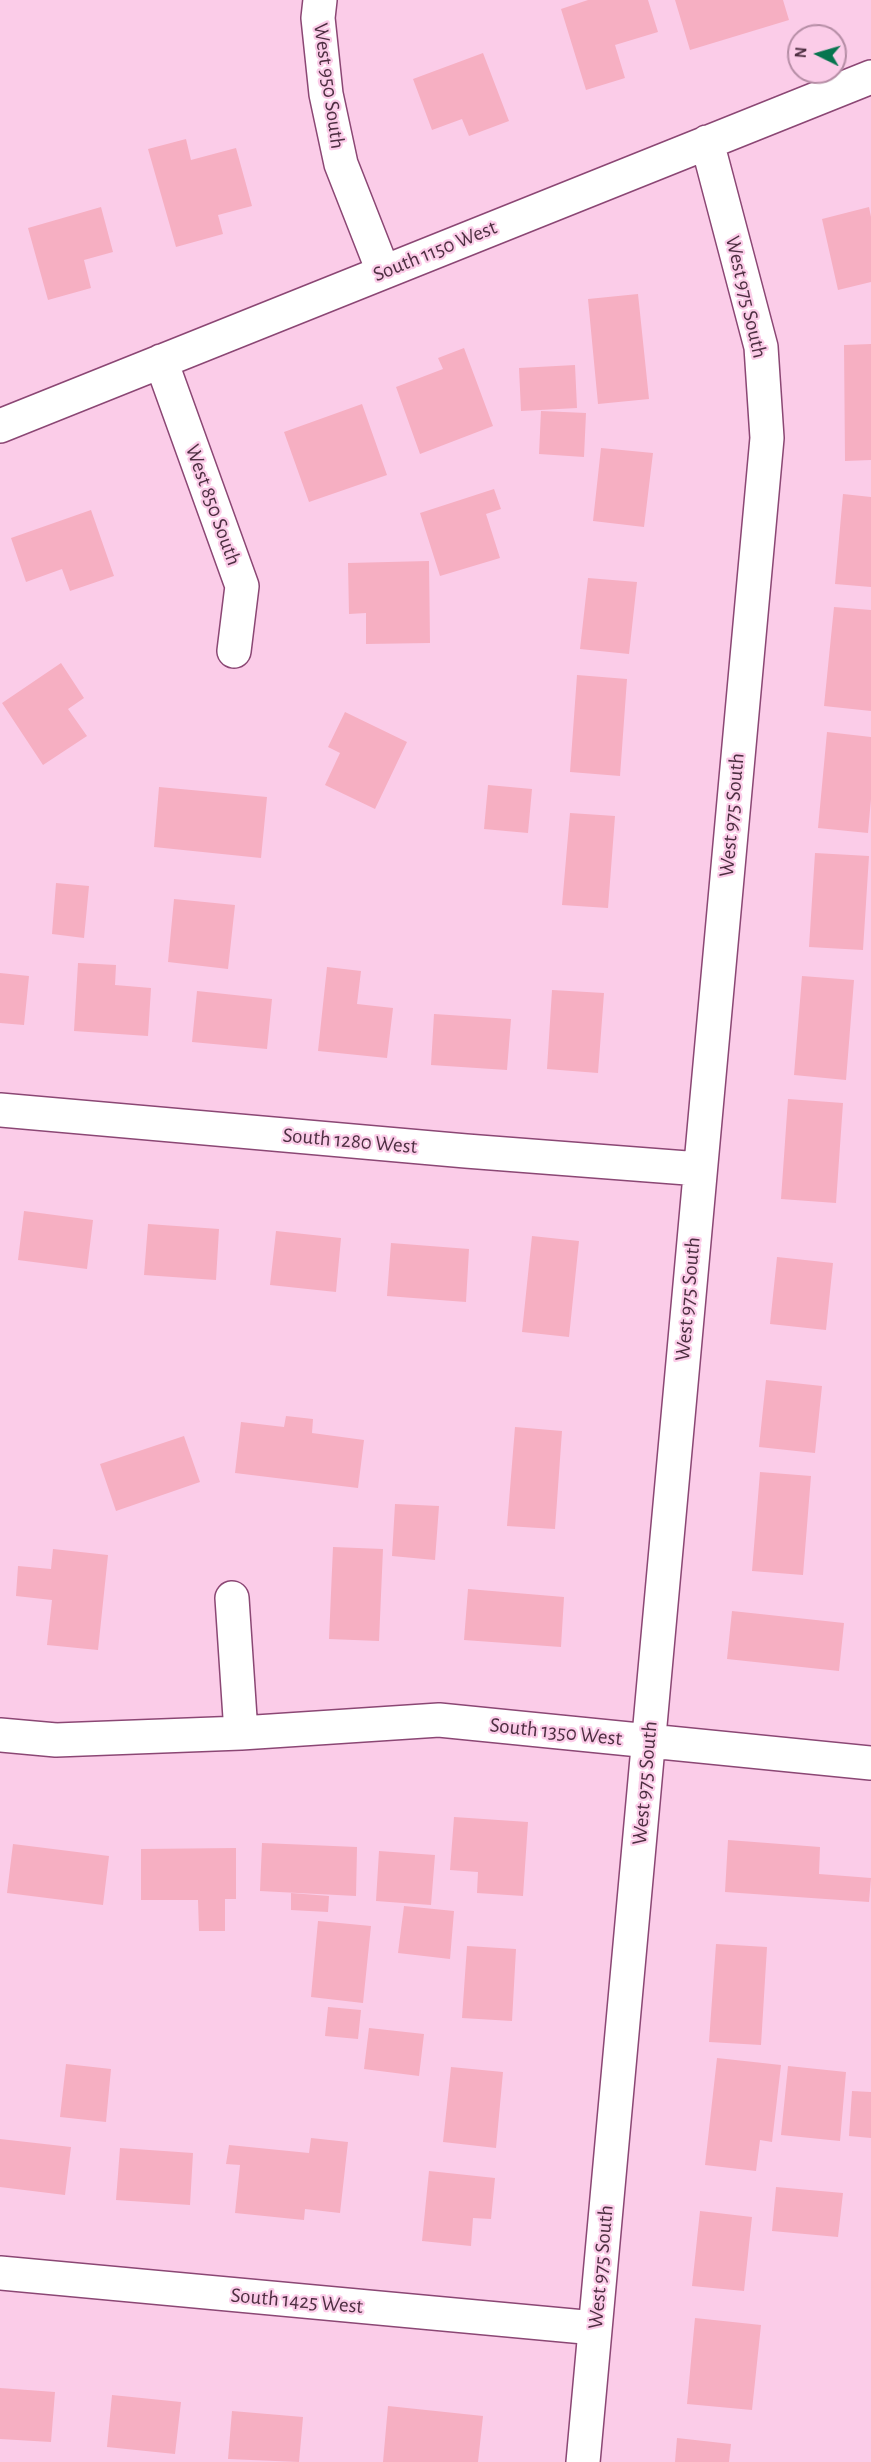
<!DOCTYPE html>
<style>
body{margin:0}
#map{position:relative;width:871px;height:2462px;overflow:hidden;background:#fbcce8;font-family:"Alegreya Sans",sans-serif}
canvas{display:block}
.north{position:absolute;left:787px;top:24px;width:60px;height:60px;box-sizing:border-box;background:#fbcce8;border:2px solid #b58da5;border-radius:50%;rotate:275deg;font-size:16px;font-weight:700;line-height:24px;text-align:center;color:#4d2e41}
.north::after{content:'';display:block;margin:auto;width:21px;height:27px;background:#07754f;clip-path:polygon(50% 0,100% 100%,50% 72%,0 100%)}
</style>
<div id="map">
<canvas width="871" height="2462"></canvas>
<div class="north">N</div>
</div>
<script>
const ctx = document.querySelector('canvas').getContext('2d');
ctx.lineJoin = 'round';
function fill(path, color) {
  ctx.fillStyle = color;
  ctx.fill(path, 'evenodd');
}
function shape(rows) {
  const path = new Path2D();
  for (const r of rows) {
    path.moveTo(r[0], r[1]);
    for (let i = 2; i < r.length; i += 2) path.lineTo(r[i], r[i + 1]);
  }
  return path;
}
function strokePath(path, color, width, dash) {
  ctx.strokeStyle = color;
  ctx.lineWidth = width;
  ctx.lineCap = dash ? 'butt' : 'round';
  ctx.setLineDash(dash || []);
  ctx.stroke(path);
}
function drawText(font, color, halo, rows, align = 'center') {
  ctx.font = font + ' "Alegreya Sans",sans-serif';
  ctx.lineWidth = 4.5;
  ctx.setLineDash([]);
  ctx.textBaseline = 'middle';
  ctx.strokeStyle = halo;
  ctx.fillStyle = color;
  for (const [text, x, y, turn = 0] of rows) {
    ctx.save();
    ctx.translate(x, y);
    ctx.rotate((+turn || 0) * Math.PI / 180);
    ctx.textAlign = isNaN(turn) ? turn : align;
    if (halo) ctx.strokeText(text, 0, 0);
    ctx.fillText(text, 0, 0);
    ctx.restore();
  }
}
const building = shape([
 [588,0,648,0,658,32,615,45,625,78,586,90,561,9],
 [675,0,783,0,789,20,690,50],
 [483,53,509,121,469,136,462,119,432,130,413,79],
 [186,139,191,160,236,148,252,206,218,215,223,234,176,247,148,149],
 [101,207,113,252,84,260,91,288,48,300,28,228],
 [869,207,871,217,871,282,838,290,822,219],
 [638,294,649,399,598,404,588,299],
 [871,344,871,460,845,461,844,345],
 [464,348,493,426,420,454,396,387,443,369,438,358],
 [575,365,577,408,521,411,519,368],
 [362,404,387,475,309,502,284,432],
 [541,411,586,413,584,457,539,454],
 [601,448,653,453,644,527,593,521],
 [494,489,501,509,486,514,500,558,440,576,420,513],
 [843,494,871,497,871,587,835,584],
 [91,510,114,576,70,591,62,569,26,582,11,538],
 [429,561,430,643,366,644,366,613,349,614,348,563],
 [588,578,637,582,629,654,580,649],
 [834,607,871,610,871,711,824,706],
 [61,663,84,698,68,709,87,736,43,765,2,703],
 [577,675,627,679,620,776,570,772],
 [345,712,407,742,375,809,325,785,340,753,328,747],
 [827,732,871,737,871,799,868,833,818,828],
 [488,785,532,789,528,833,484,829],
 [159,787,267,797,261,858,154,847],
 [570,813,615,816,608,908,562,905],
 [815,853,869,856,863,950,809,947],
 [56,883,89,886,84,938,52,934],
 [174,899,235,905,228,969,168,962],
 [78,963,116,965,115,985,151,988,148,1036,74,1031],
 [327,967,361,971,357,1004,393,1008,387,1058,318,1051],
 [0,973,29,976,24,1025,0,1023],
 [802,976,854,980,846,1080,794,1075],
 [552,990,604,993,598,1073,547,1069],
 [197,991,272,999,267,1049,192,1042],
 [434,1014,511,1019,507,1070,431,1065],
 [788,1099,843,1103,836,1203,781,1199],
 [24,1211,93,1220,87,1269,18,1260],
 [148,1224,219,1229,216,1280,144,1275],
 [276,1231,341,1238,336,1292,270,1285],
 [532,1236,579,1241,569,1337,522,1332],
 [391,1243,469,1249,466,1302,387,1296],
 [777,1257,833,1263,826,1330,770,1324],
 [766,1380,822,1386,815,1453,759,1447],
 [286,1416,313,1419,312,1433,364,1440,358,1488,235,1473,241,1422,284,1427],
 [515,1427,562,1431,555,1529,507,1526],
 [184,1436,200,1482,116,1511,100,1464],
 [760,1472,811,1476,803,1575,752,1571],
 [395,1504,439,1506,435,1560,392,1556],
 [333,1547,383,1549,379,1641,329,1639],
 [53,1549,108,1555,98,1650,47,1645,52,1600,16,1596,18,1566,51,1569],
 [468,1589,564,1597,561,1647,464,1640],
 [732,1611,844,1623,839,1671,727,1659],
 [454,1817,528,1822,523,1896,477,1893,478,1872,450,1870],
 [728,1840,820,1847,819,1874,871,1878,869,1902,725,1892],
 [262,1843,357,1847,356,1896,260,1891],
 [13,1844,109,1856,103,1905,7,1893],
 [236,1848,236,1899,225,1899,225,1931,199,1931,198,1900,141,1900,141,1849],
 [379,1851,435,1855,431,1905,376,1901],
 [291,1893,329,1896,328,1912,291,1910],
 [404,1906,454,1911,450,1959,398,1953],
 [318,1921,371,1926,363,2003,311,1997],
 [716,1944,767,1947,761,2045,709,2042],
 [467,1946,516,1949,512,2021,462,2018],
 [328,2007,361,2010,358,2039,325,2036],
 [369,2028,424,2034,419,2076,364,2069],
 [717,2058,781,2065,772,2142,760,2140,756,2171,705,2165],
 [66,2064,111,2069,106,2122,60,2117],
 [788,2066,846,2072,840,2141,781,2135],
 [451,2067,503,2072,496,2148,443,2142],
 [852,2091,871,2092,871,2138,849,2136],
 [311,2138,348,2142,340,2213,305,2209,304,2220,235,2213,240,2165,226,2164,229,2145,309,2153],
 [0,2139,71,2147,65,2195,0,2187],
 [120,2148,193,2153,190,2205,116,2200],
 [429,2171,495,2178,491,2219,473,2218,471,2246,422,2241],
 [776,2187,843,2193,838,2237,772,2231],
 [700,2211,752,2217,744,2291,692,2286],
 [695,2318,761,2325,752,2410,687,2404],
 [0,2388,55,2392,51,2442,0,2439],
 [112,2395,181,2402,175,2454,107,2447],
 [388,2406,483,2416,478,2462,383,2462],
 [232,2411,303,2417,299,2462,228,2459],
 [677,2438,731,2444,729,2462,675,2462]
]);
const minor = shape([
 [320,0,318,18,326,94,341,164,383,271],
 [161,361,242,586,234,651],
 [0,426,871,77],
 [0,1110,466,1151,700,1169],
 [232,1598,241,1733],
 [0,1735,56,1740,241,1733,439,1720,871,1763],
 [0,2273,595,2328],
 [583,2462,767,438,761,347,707,142]
]);
const streetNames = [
 ["West 950 South",329,86,82],
 ["South 1150 West",435,251,-22],
 ["West 975 South",746,297,77],
 ["West 850 South",213,505,70],
 ["West 975 South",732,815,-85],
 ["South 1280 West",350,1141,5],
 ["West 975 South",688,1299,-85],
 ["South 1350 West",556,1732,6],
 ["West 975 South",645,1783,-85],
 ["West 975 South",601,2267,-85],
 ["South 1425 West",297,2301,5]
];
fill(building, '#f6afc2');
strokePath(minor, '#8b4774', 36);
strokePath(minor, '#fff', 33);
drawText('21px', '#4d2e41', '#fbcce8', streetNames);
</script>
